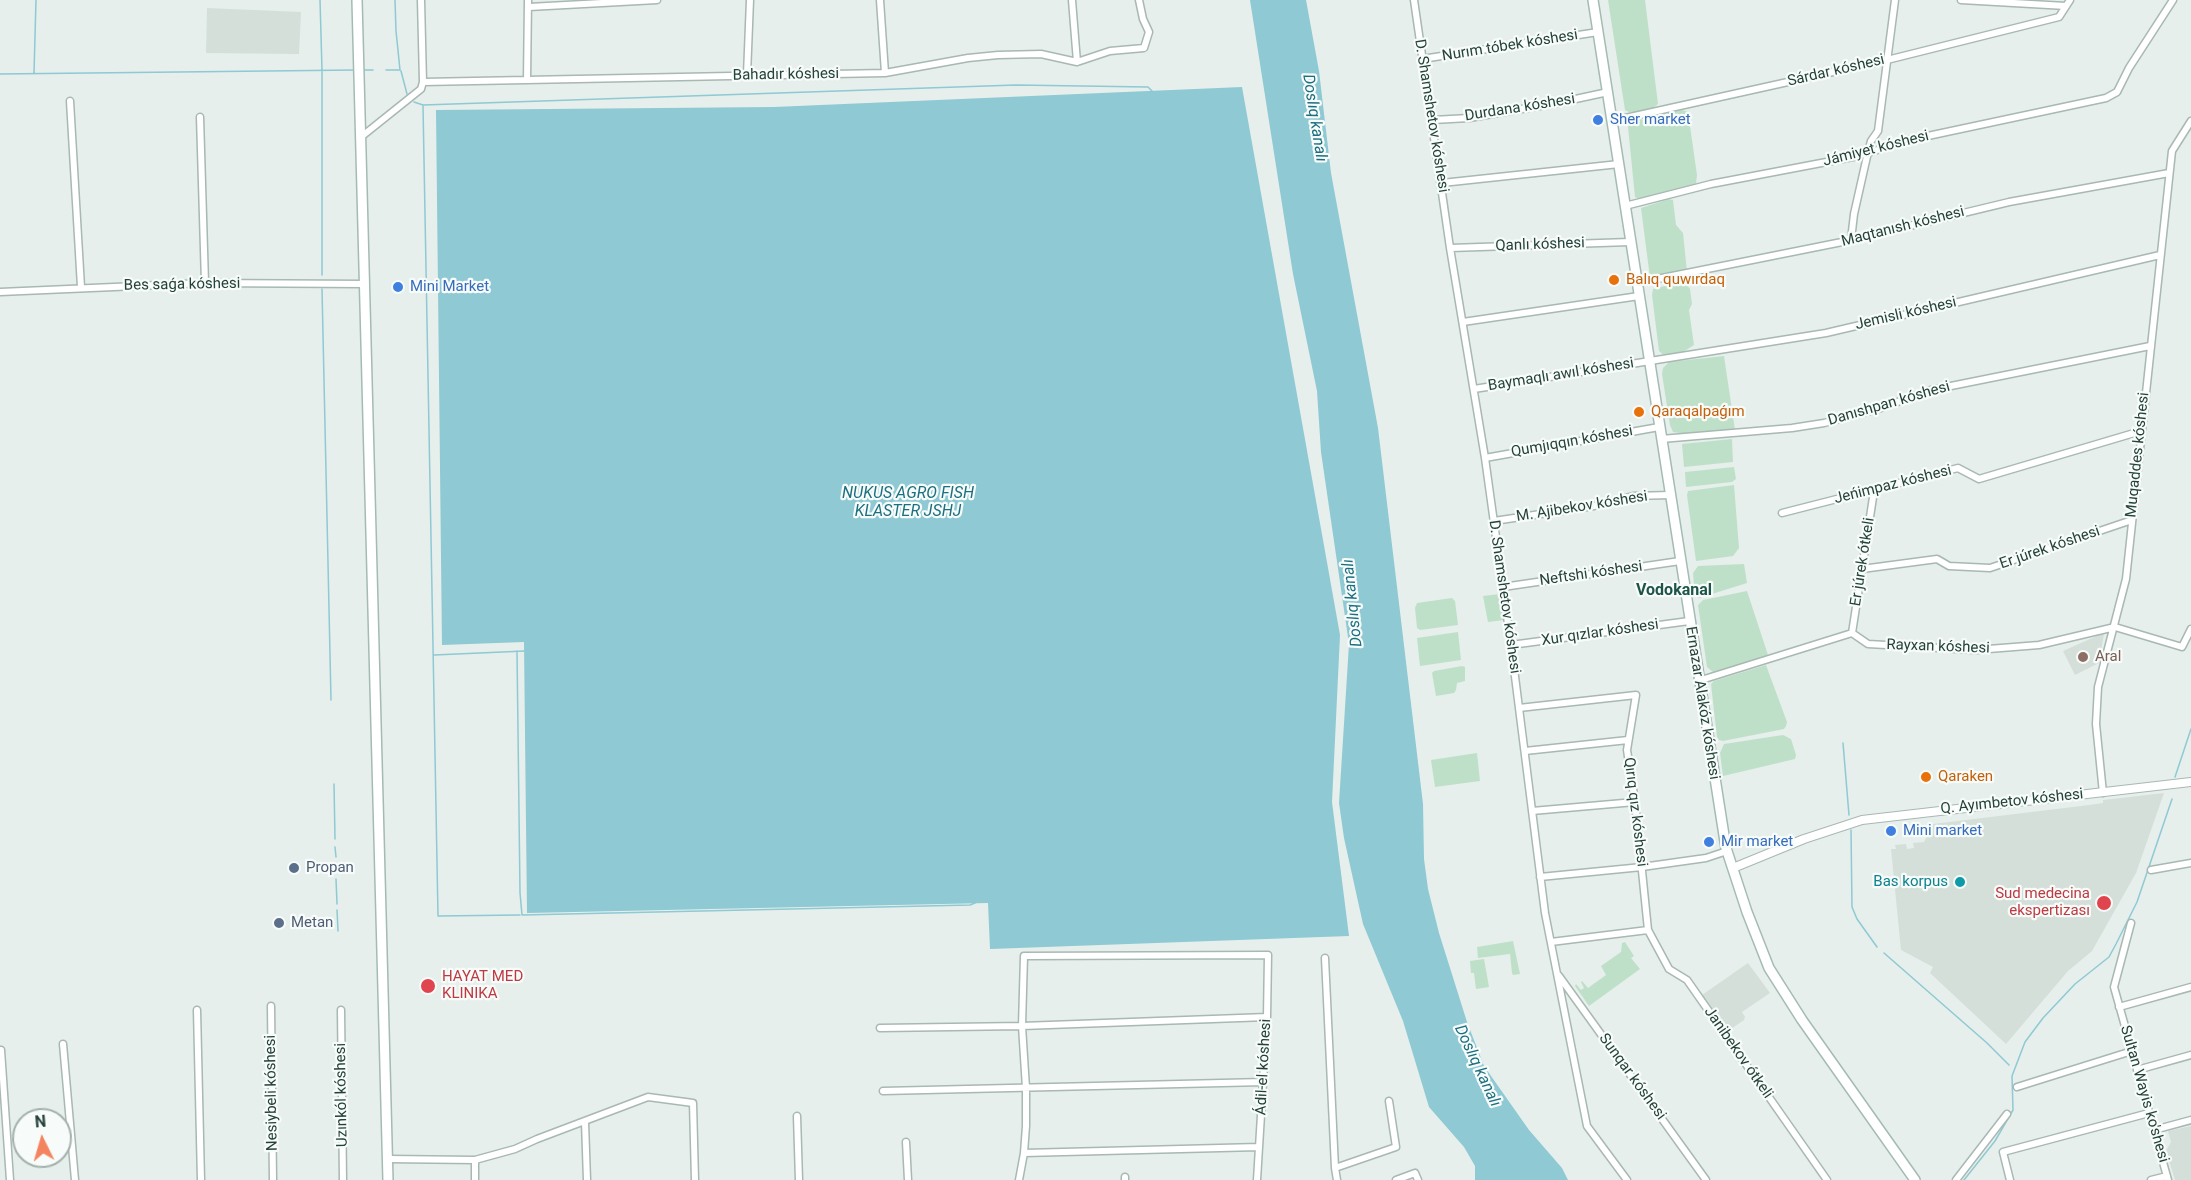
<!DOCTYPE html>
<meta charset="utf-8">
<style>
body{margin:0}
#map{position:relative;width:2191px;height:1180px;overflow:hidden;background:#e6efeb;font-family:Roboto,sans-serif}
canvas{display:block}
.north{position:absolute;left:12px;top:1108px;width:60px;height:60px;box-sizing:border-box;background:#f7fbf9;border:2px solid #a3b1ad;border-radius:50%;rotate:355deg;font-size:16px;font-weight:700;line-height:24px;text-align:center;color:#24423a}
.north::after{content:'';display:block;margin:auto;width:21px;height:27px;background:#f4845f;clip-path:polygon(50% 0,100% 100%,50% 72%,0 100%)}
</style>
<div id="map">
<canvas width="2191" height="1180"></canvas>
<div class="north">N</div>
</div>
<script>
const ctx = document.querySelector('canvas').getContext('2d');
ctx.lineJoin = 'round';
function fill(path, color) {
  ctx.fillStyle = color;
  ctx.fill(path, 'evenodd');
}
function shape(rows) {
  const path = new Path2D();
  for (const r of rows) {
    path.moveTo(r[0], r[1]);
    for (let i = 2; i < r.length; i += 2) path.lineTo(r[i], r[i + 1]);
  }
  return path;
}
function strokePath(path, color, width, dash) {
  ctx.strokeStyle = color;
  ctx.lineWidth = width;
  ctx.lineCap = dash ? 'butt' : 'round';
  ctx.setLineDash(dash || []);
  ctx.stroke(path);
}
function drawText(font, color, halo, rows, align = 'center') {
  ctx.font = font + ' Roboto,sans-serif';
  ctx.lineWidth = 4.5;
  ctx.setLineDash([]);
  ctx.textBaseline = 'middle';
  ctx.strokeStyle = halo;
  ctx.fillStyle = color;
  for (const [text, x, y, turn = 0] of rows) {
    ctx.save();
    ctx.translate(x, y);
    ctx.rotate((+turn || 0) * Math.PI / 180);
    ctx.textAlign = isNaN(turn) ? turn : align;
    if (halo) ctx.strokeText(text, 0, 0);
    ctx.fillText(text, 0, 0);
    ctx.restore();
  }
}
const built = shape([
 [207,8,301,12,299,54,206,53],
 [2101,634,2104,634,2099,663,2075,675,2063,651],
 [2164,793,2136,873,2092,951,2068,971,2006,1044,1930,973,1933,967,1901,950,1891,849,1896,849,1895,845,1906,844,1907,849,1914,848,1913,843,1924,842,1933,824,2089,805,2103,803,2103,800],
 [1748,963,1770,993,1742,1012,1745,1017,1744,1020,1728,1031,1702,995],
 [2191,1126,2191,1180,2175,1180,2166,1151,2171,1142,2168,1131]
]);
const green = shape([
 [1608,0,1645,0,1658,104,1653,108,1637,113,1629,112,1625,110],
 [1682,110,1688,112,1697,175,1696,183,1693,187,1639,199,1635,197,1628,127,1631,122],
 [1669,199,1673,200,1676,225,1683,233,1687,272,1650,278,1641,208],
 [1684,281,1690,289,1692,304,1689,310,1694,345,1680,354,1666,357,1659,351,1652,295,1653,289],
 [1724,356,1735,430,1686,434,1673,432,1670,425,1662,374,1663,368,1669,362],
 [1732,439,1733,462,1684,467,1682,444],
 [1734,467,1736,479,1732,482,1686,487,1685,472],
 [1734,485,1739,548,1733,556,1696,561,1687,495,1688,491],
 [1744,564,1747,583,1699,598,1695,596,1693,573,1698,566],
 [1747,591,1768,655,1714,673,1707,667,1698,605,1703,600],
 [1500,594,1504,620,1488,622,1483,596],
 [1452,598,1455,601,1458,625,1420,630,1417,628,1415,608,1417,603],
 [1458,632,1461,660,1420,666,1417,638],
 [1766,665,1787,722,1786,726,1784,729,1723,741,1719,740,1717,737,1711,684,1714,681],
 [1462,666,1465,667,1465,681,1457,683,1456,690,1454,693,1436,696,1432,673,1434,671],
 [1783,735,1791,739,1796,755,1795,759,1723,776,1720,753,1724,744],
 [1477,753,1480,781,1435,787,1431,760],
 [1513,941,1520,974,1513,975,1512,973,1510,954,1478,958,1477,947],
 [1625,942,1634,956,1631,958,1640,969,1589,1006,1575,986,1576,984,1581,990,1584,988,1581,982,1582,981,1588,988,1606,975,1601,966,1621,952,1622,943],
 [1484,959,1489,987,1476,989,1474,973,1471,973,1470,961]
]);
const water = shape([
 [1250,0,1306,0,1319,71,1331,173,1378,428,1423,804,1424,859,1428,889,1439,933,1467,1022,1484,1066,1529,1130,1562,1168,1568,1180,1475,1180,1475,1166,1464,1147,1429,1107,1403,1021,1363,924,1344,838,1339,803,1349,644,1321,452,1317,391,1293,274],
 [1242,87,1340,635,1332,802,1349,936,990,949,988,903,527,913,524,642,442,645,436,110,774,107]
]);
const stream = shape([
 [320,0,322,70,322,275],
 [364,70,373,70],
 [386,70,400,70,396,31,395,0],
 [401,71,407,94],
 [34,73,36,0],
 [0,74,356,70],
 [414,102,423,105,1016,85,1148,87,1152,91],
 [423,106,438,916,520,915],
 [322,289,331,700],
 [517,651,520,893,522,915,970,905,975,903],
 [434,655,525,651],
 [1843,743,1849,815],
 [2175,777,2191,729],
 [334,784,335,839],
 [1851,830,1852,907,1857,919,1877,947],
 [335,847,336,857],
 [336,866,336,872],
 [336,879,337,904],
 [337,910,338,931],
 [1884,953,1987,1043,2009,1065],
 [1964,1180,1995,1141,2013,1110,2012,1076,2025,1042,2043,1018,2075,984,2109,957,2116,944,2137,902,2172,799]
]);
const minor = shape([
 [880,0,885,73],
 [1072,0,1077,62],
 [1414,0,1450,248,1485,458,1511,645,1545,913,1587,1126,1627,1180],
 [1961,0,2066,6],
 [529,7,657,0],
 [1422,59,1598,32],
 [747,75,750,0],
 [527,80,528,0],
 [423,82,885,73,968,58,998,55,1041,54,1077,62,1110,51,1144,48,1149,32,1143,19,1139,0],
 [70,101,81,287],
 [200,117,205,283],
 [1433,120,1469,118,1557,103,1608,92],
 [1612,121,1887,60,2059,17,2070,0],
 [361,137,421,89,423,82,421,0],
 [1442,183,1619,164],
 [1625,206,1711,184,1858,156,1909,140,2106,98,2117,92,2129,68,2173,0],
 [1851,240,1854,214,1868,152,1871,141,1878,131,1895,0],
 [1450,248,1630,242],
 [1637,283,1847,241,2009,202,2169,173],
 [0,292,205,283,365,284],
 [1463,322,1639,296],
 [1474,389,1826,333,2160,255],
 [1661,439,1792,428,1824,423,1878,409,1931,390,2150,346],
 [1485,458,1659,427],
 [1782,513,1958,468,1979,479,2141,431],
 [1494,521,1594,506,1633,496,1670,495],
 [1862,569,1937,559,1949,566,1990,568,2132,520],
 [1503,587,1680,561],
 [1852,633,1874,491],
 [1511,645,1689,621],
 [1698,681,1852,633,1868,644,1976,650,2039,645,2115,627,2182,647,2191,629],
 [1519,708,1636,695,1627,750,1635,802,1648,930,1669,969,1687,980,1827,1180],
 [1525,751,1628,740],
 [2103,793,2096,724,2098,687,2126,579,2172,151,2191,121],
 [1532,811,1635,802],
 [2151,870,2191,863],
 [1540,877,1642,867,1706,858,1727,851],
 [2131,923,2114,987,2168,1180],
 [1551,942,1648,930],
 [1325,958,1335,1168,1337,1180],
 [1559,976,1706,1180],
 [271,1006,273,1180],
 [2119,1007,2191,987],
 [197,1010,201,1180],
 [341,1010,343,1180],
 [880,1028,1022,1026,1267,1017],
 [63,1044,75,1180],
 [1,1050,10,1180],
 [2137,1070,2191,1055],
 [2017,1087,2132,1051],
 [883,1091,1264,1082],
 [797,1116,799,1180],
 [585,1122,587,1180],
 [2154,1130,2191,1120],
 [906,1142,908,1180],
 [1024,1153,1259,1147],
 [388,1159,475,1160,515,1149,537,1139,648,1097,693,1103,695,1180],
 [475,1160,475,1180],
 [1335,1168,1396,1147,1389,1101],
 [1125,1177,1125,1180],
 [1019,1180,1024,1153,1026,1126,1026,1088,1022,1026,1024,956,1268,955,1267,1017,1257,1180],
 [1396,1180,1415,1173,1418,1180],
 [1956,1180,2007,1114],
 [2010,1180,2003,1152,2149,1113],
 [2151,1180,2167,1176]
]);
const tertiary = shape([
 [1733,868,1804,839,1862,820,2191,782]
]);
const secondary = shape([
 [357,0,388,1180],
 [1593,0,1726,848,1747,912,1769,968,1802,1020,1915,1180]
]);
const markers = [
 [1598,120,6,"#3f7fe0"],
 [1614,280,6,"#e8710a"],
 [398,287,6,"#3f7fe0"],
 [1639,412,6,"#e8710a"],
 [2083,657,6,"#8d6e63"],
 [1926,777,6,"#e8710a"],
 [1891,831,6,"#3f7fe0"],
 [1709,842,6,"#3f7fe0"],
 [294,868,6,"#5c6f8a"],
 [1960,882,6,"#0f9aa8"],
 [2104,903,8,"#e0444e"],
 [279,923,6,"#5c6f8a"],
 [428,986,8,"#e0444e"]
];
const streetNames = [
 ["Nurım tóbek kóshesi",1510,46,-9],
 ["Sárdar kóshesi",1836,71,-13],
 ["Bahadır kóshesi",786,75,-1],
 ["Durdana kóshesi",1520,108,-9],
 ["D. Shamshetov kóshesi",1431,116,81],
 ["Jámiyet kóshesi",1876,149,-14],
 ["Maqtanısh kóshesi",1903,227,-14],
 ["Qanlı kóshesi",1540,245,-2],
 ["Bes saǵa kóshesi",182,285,-1],
 ["Jemisli kóshesi",1906,314,-13],
 ["Baymaqlı awıl kóshesi",1561,375,-9],
 ["Danıshpan kóshesi",1889,404,-16],
 ["Qumjıqqın kóshesi",1572,442,-10],
 ["Muqaddes kóshesi",2138,455,-84],
 ["Jeńimpaz kóshesi",1893,485,-14],
 ["M. Ajibekov kóshesi",1582,507,-9],
 ["Er júrek kóshesi",2050,548,-19],
 ["Er júrek ótkeli",1863,562,-81],
 ["Neftshi kóshesi",1591,574,-8],
 ["D. Shamshetov kóshesi",1504,597,82],
 ["Xur qızlar kóshesi",1600,633,-8],
 ["Rayxan kóshesi",1938,647,2],
 ["Ernazar Alakóz kóshesi",1702,703,81],
 ["Q. Ayımbetov kóshesi",2012,802,-6],
 ["Qırıq qız kóshesi",1635,812,83],
 ["Janibekov ótkeli",1738,1053,55],
 ["Ádil-el kóshesi",1264,1067,-87],
 ["Sunqar kóshesi",1632,1077,54],
 ["Nesiybeli kóshesi",272,1093,-91],
 ["Sultan Wayis ko'shesi",2144,1094,74],
 ["Uzınkól kóshesi",342,1095,-91]
];
const shopNames = [
 ["Sher market",1610,120],
 ["Mini Market",410,287],
 ["Mini market",1903,831],
 ["Mir market",1721,842]
];
const foodNames = [
 ["Balıq quwırdaq",1626,280],
 ["Qaraqalpaǵım",1651,412],
 ["Qaraken",1938,777]
];
const educationNames = [
 ["Aral",2095,657]
];
const serviceNames = [
 ["Propan",306,868],
 ["Metan",291,923]
];
const cultureNames = [
 ["Bas korpus",1948,882]
];
const healthNames = [
 ["Sud medecina",2090,894],
 ["ekspertizası",2090,911],
 ["HAYAT MED",442,977,"left"],
 ["KLINIKA",442,994,"left"]
];
const waterNames = [
 ["Doslıq kanalı",1314,118,81],
 ["NUKUS AGRO FISH",908,494],
 ["KLASTER JSHJ",908,512],
 ["Doslıq kanalı",1353,603,-96],
 ["Doslıq kanalı",1477,1066,65]
];
const neighbourhoodNames = [
 ["Vodokanal",1674,591]
];
fill(built, '#d4dfda');
fill(green, '#bfe0c8');
fill(water, '#8ec9d4');
strokePath(stream, '#8ec9d4', 1.5);
strokePath(minor, '#a8b8b2', 9);
strokePath(tertiary, '#a8b8b2', 10);
strokePath(secondary, '#a4bbb3', 12);
strokePath(minor, '#fff', 6);
strokePath(tertiary, '#fff', 8);
strokePath(secondary, '#fff', 9);
for (const [x, y, r, color] of markers) {
  const dot = new Path2D();
  dot.arc(x, y, r, 0, 2 * Math.PI);
  ctx.fillStyle = color;
  ctx.fill(dot);
  strokePath(dot, '#f7fbf9', 2);
}
drawText('15px', '#24423a', '#f7fbf9', streetNames);
drawText('15px', '#366cbe', '#f7fbf9', shopNames, 'left');
drawText('15px', '#c56008', '#f7fbf9', foodNames, 'left');
drawText('15px', '#785e54', '#f7fbf9', educationNames, 'left');
drawText('15px', '#4e5e75', '#f7fbf9', serviceNames, 'left');
drawText('15px', '#0d838f', '#f7fbf9', cultureNames, 'right');
drawText('15px', '#be3a42', '#f7fbf9', healthNames, 'right');
drawText('italic 16px', '#1c6f80', '#f7fbf9', waterNames);
drawText('bold 16px', '#1f5548', '#f7fbf9', neighbourhoodNames);
</script>
